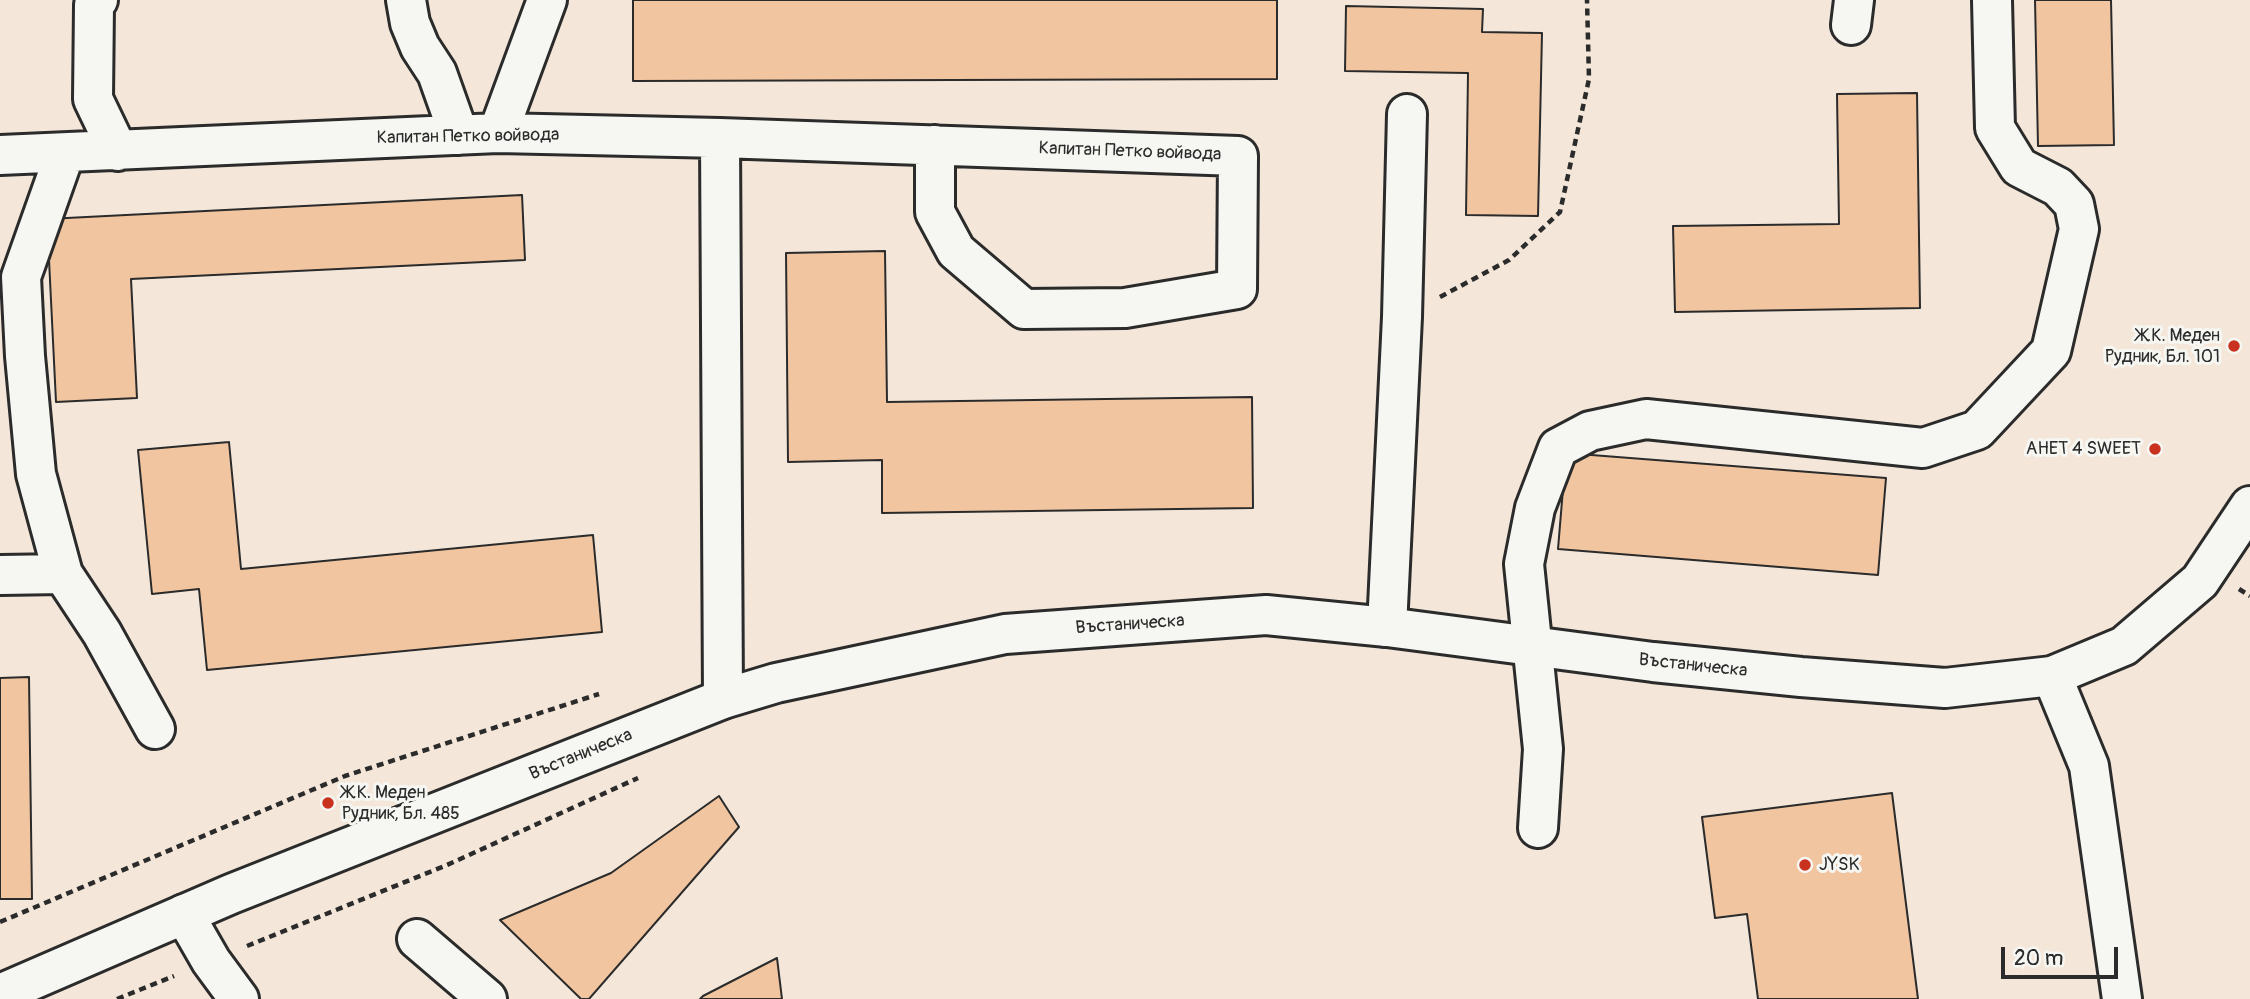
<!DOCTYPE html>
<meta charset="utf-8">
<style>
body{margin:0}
#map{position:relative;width:2250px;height:999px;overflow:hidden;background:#f4e7d9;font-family:Pangolin,sans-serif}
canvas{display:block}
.scale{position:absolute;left:2001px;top:947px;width:117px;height:32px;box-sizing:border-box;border:4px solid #2b2b2b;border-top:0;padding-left:9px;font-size:21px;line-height:24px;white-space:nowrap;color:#2b2b2b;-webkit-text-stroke:5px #f6f6f2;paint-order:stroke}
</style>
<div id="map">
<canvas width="2250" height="999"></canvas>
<div class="scale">20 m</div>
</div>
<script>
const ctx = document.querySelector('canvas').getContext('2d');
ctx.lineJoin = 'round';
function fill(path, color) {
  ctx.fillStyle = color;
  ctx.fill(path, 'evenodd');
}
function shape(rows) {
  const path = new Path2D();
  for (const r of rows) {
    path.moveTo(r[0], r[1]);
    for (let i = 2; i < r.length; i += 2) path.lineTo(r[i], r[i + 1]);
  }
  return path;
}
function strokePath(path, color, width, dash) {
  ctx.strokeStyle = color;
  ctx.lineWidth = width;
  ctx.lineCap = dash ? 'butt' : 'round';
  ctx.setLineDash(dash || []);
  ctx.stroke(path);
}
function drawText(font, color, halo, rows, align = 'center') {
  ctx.font = font + ' Pangolin,sans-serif';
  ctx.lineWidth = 6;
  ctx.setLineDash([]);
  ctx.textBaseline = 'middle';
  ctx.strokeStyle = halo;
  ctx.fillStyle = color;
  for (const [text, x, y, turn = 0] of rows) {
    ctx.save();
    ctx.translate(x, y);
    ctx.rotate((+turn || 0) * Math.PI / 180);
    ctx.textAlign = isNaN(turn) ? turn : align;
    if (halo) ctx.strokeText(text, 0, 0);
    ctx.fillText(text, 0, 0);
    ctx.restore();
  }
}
const building = shape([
 [633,0,1277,0,1277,79,633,81,633,0],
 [2035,0,2111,0,2114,145,2038,146,2035,0],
 [1346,6,1483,9,1482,32,1542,33,1538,216,1466,215,1468,73,1345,71,1346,6],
 [1917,93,1920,308,1675,312,1673,226,1839,224,1837,94,1917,93],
 [522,195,525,260,131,279,137,398,56,402,47,219,522,195],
 [885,251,887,402,1252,397,1253,508,882,513,882,460,788,462,786,253,885,251],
 [229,442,241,569,593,535,602,632,207,670,199,589,152,594,138,450,229,442],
 [1566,453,1886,478,1878,575,1558,549,1566,453],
 [29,677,32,899,0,899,0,678,29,677],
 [1892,793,1918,999,1758,999,1747,914,1715,918,1702,817,1892,793],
 [719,796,739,827,589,999,581,999,500,920,611,873,719,796],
 [777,958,782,999,700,999,703,996,777,958]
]);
const path = shape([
 [1440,297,1509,260,1560,212,1589,79,1587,0],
 [2239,589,2250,596],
 [0,922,345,776,599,694],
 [247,946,447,865,638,778],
 [117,999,174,976]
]);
const minor = shape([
 [98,0,94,5,93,99,118,151],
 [406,0,410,23,420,47,437,73,459,135],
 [1851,25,1854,0],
 [498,133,547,0],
 [720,138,723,699],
 [65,153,21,277,25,356,36,474,63,574,102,633,155,729],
 [0,155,498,133,720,138,1238,156,1237,289,1125,308,1024,309,956,251,935,212,935,145],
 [0,575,63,574],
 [1387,627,1402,317,1407,114],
 [2052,676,2089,766,2122,999],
 [1538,828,1543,749,1524,564,1535,508,1558,448,1590,431,1646,419,1923,448,1977,430,2051,351,2079,229,2074,204,2058,187,2019,167,1995,128,1992,0],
 [184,914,211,961,239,999],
 [417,939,487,999]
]);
const major = shape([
 [0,994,231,894,723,699,776,683,1005,634,1266,615,1387,627,1653,662,1801,677,1945,688,2052,676,2124,646,2200,581,2250,506]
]);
const markers = [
 [2234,346,7,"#c8321e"],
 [2155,449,7,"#c8321e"],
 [328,803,7,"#c8321e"],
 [1805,865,7,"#c8321e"]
];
const streetNames = [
 ["Капитан Петко войвода",468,137,-1],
 ["Капитан Петко войвода",1130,152,2],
 ["Въстаническа",1130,625,-4],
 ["Въстаническа",1693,666,6],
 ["Въстаническа",581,755,-22]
];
const poiNames = [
 ["Ж.К. Меден",2220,336],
 ["Рудник, Бл. 101",2220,357],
 ["АНЕТ 4 SWEET",2141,449],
 ["Ж.К. Меден",342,793,"left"],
 ["Рудник, Бл. 485",342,814,"left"],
 ["JYSK",1819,865,"left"]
];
fill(building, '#f1c5a0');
strokePath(building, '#2b2b2b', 2);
strokePath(minor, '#2b2b2b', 44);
strokePath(major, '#2b2b2b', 44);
strokePath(path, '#2b2b2b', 4.5, [7, 5]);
strokePath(minor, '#f6f6f2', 38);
strokePath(major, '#f6f6f2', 38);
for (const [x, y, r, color] of markers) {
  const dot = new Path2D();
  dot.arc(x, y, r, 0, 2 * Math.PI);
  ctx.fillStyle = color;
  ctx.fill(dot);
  strokePath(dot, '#f6f6f2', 2.5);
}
drawText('18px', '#2b2b2b', '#f6f6f2', streetNames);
drawText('18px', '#2b2b2b', '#f6f6f2', poiNames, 'right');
</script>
